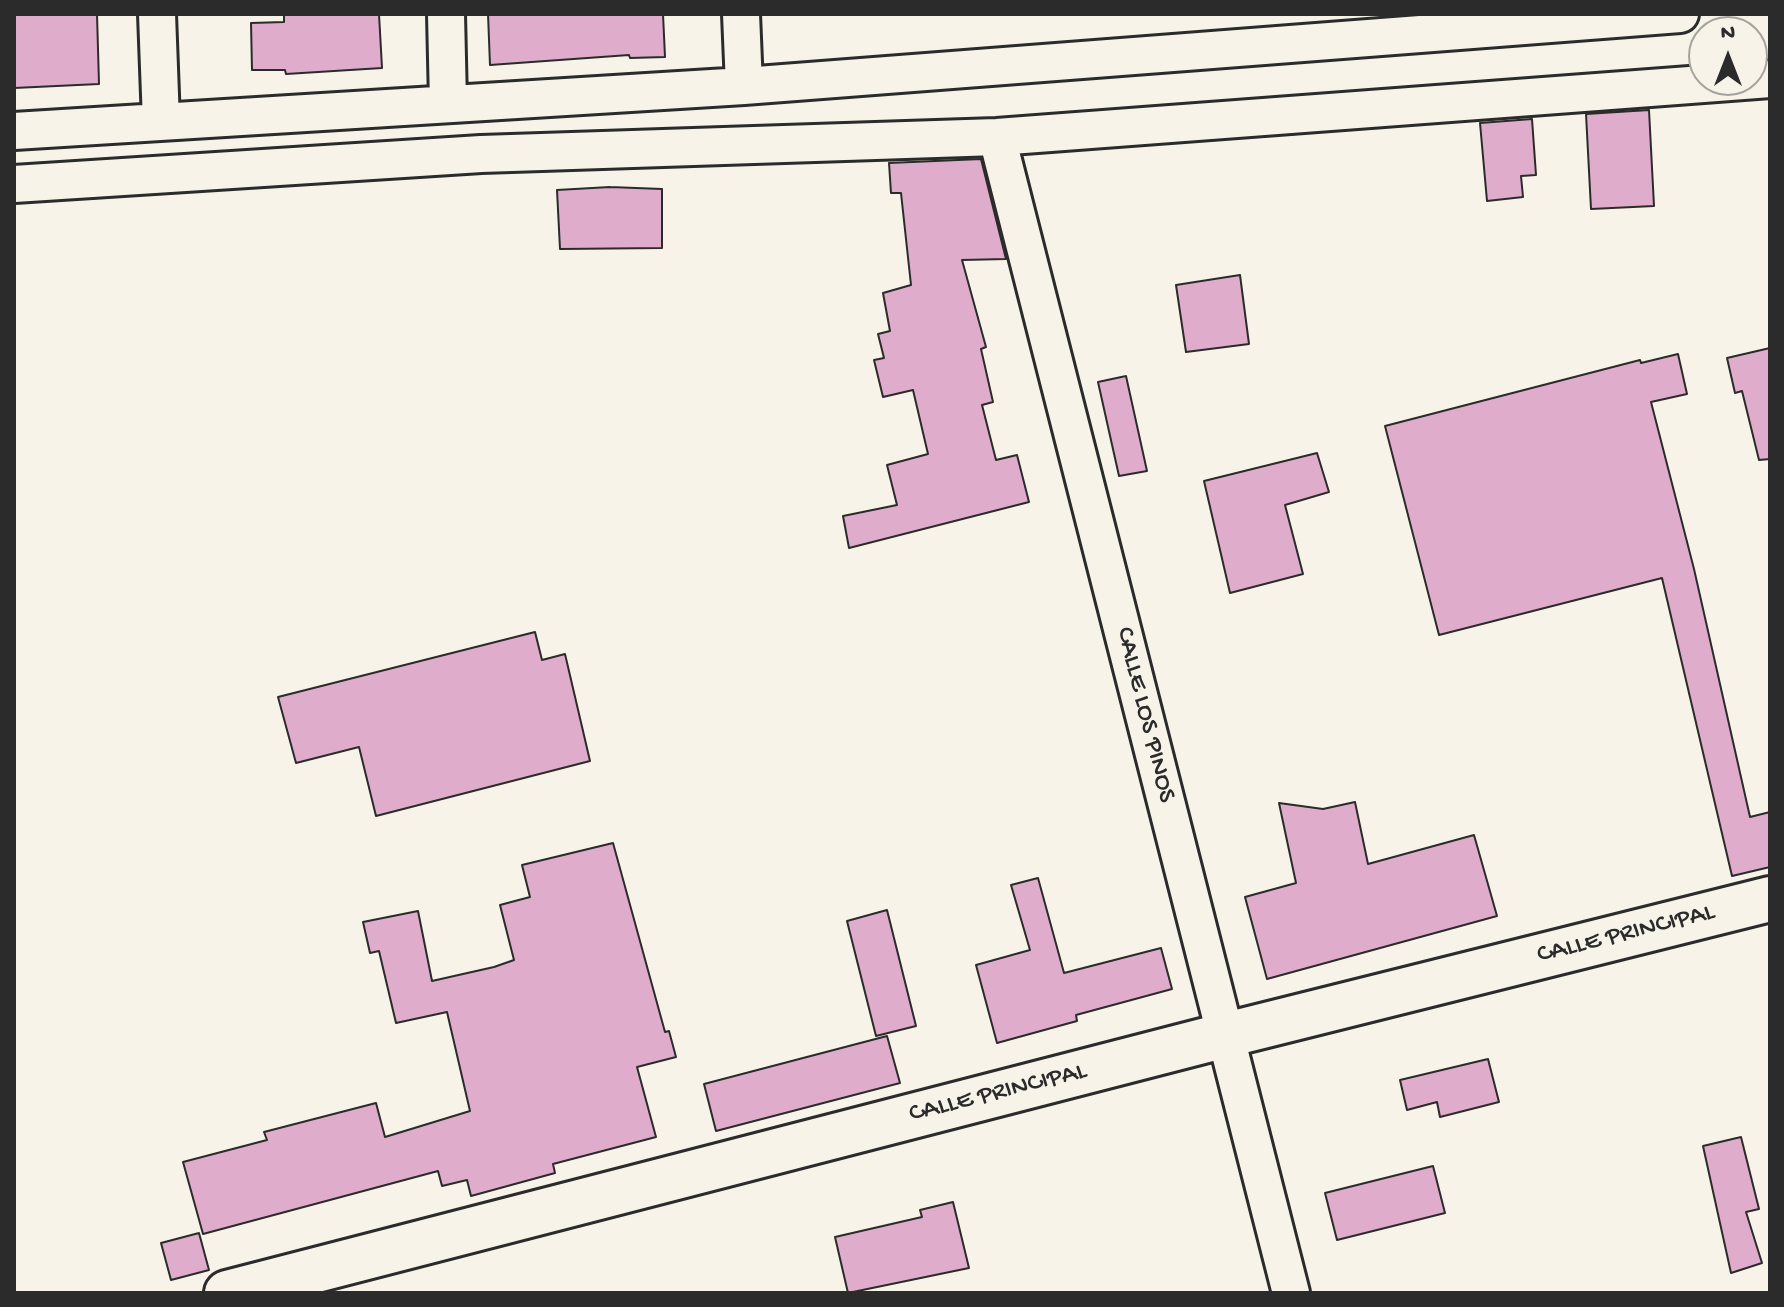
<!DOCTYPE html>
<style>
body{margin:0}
#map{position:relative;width:1784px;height:1307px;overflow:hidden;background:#f7f3e8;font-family:"Gochi Hand",sans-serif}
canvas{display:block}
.frame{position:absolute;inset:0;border:16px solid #2b2b2b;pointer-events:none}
.north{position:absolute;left:1688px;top:16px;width:80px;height:80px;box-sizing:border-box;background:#f7f3e8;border:2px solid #a5a39c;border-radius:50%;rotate:0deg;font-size:22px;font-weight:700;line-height:32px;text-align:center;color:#2b2b2b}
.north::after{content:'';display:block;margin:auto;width:28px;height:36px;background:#2b2b2b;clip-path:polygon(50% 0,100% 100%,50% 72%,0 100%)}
</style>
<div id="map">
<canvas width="1784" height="1307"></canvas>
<div class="frame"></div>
<div class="north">N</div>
</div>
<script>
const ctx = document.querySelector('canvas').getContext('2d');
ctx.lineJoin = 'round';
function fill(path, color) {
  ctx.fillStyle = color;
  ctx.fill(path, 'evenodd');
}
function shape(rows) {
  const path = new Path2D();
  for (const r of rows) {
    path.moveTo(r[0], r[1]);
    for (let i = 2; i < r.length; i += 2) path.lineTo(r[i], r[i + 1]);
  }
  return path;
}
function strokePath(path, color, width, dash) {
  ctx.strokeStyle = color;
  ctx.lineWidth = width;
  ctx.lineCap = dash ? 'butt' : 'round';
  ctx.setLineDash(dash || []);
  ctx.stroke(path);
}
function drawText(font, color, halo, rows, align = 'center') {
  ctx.font = font + ' "Gochi Hand",sans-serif';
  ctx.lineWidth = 6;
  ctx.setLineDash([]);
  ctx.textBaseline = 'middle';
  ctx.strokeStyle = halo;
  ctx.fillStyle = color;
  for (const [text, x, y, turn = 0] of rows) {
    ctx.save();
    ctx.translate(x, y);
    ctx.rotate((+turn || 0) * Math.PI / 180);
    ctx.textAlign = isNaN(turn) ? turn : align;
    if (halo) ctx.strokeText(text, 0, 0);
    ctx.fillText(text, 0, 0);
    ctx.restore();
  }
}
const building = shape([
 [14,14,97,14,99,84,14,88,14,14],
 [284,14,379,14,382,68,286,74,285,70,252,70,251,23,284,22,284,14],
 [488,14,663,14,665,57,630,58,629,55,490,65,488,14],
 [1649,110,1654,206,1591,209,1586,114,1649,110],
 [1532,119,1536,175,1521,176,1523,197,1487,201,1480,123,1532,119],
 [981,159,1006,259,962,260,986,347,981,349,993,402,982,405,996,460,1017,455,1029,502,849,548,843,516,897,505,887,465,928,454,913,390,883,397,874,360,884,358,878,334,890,331,883,293,911,285,901,193,891,193,889,163,981,159],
 [610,187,662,189,662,248,560,249,557,190,610,187],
 [1240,275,1249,344,1186,352,1176,285,1240,275],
 [1770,348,1770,459,1759,460,1742,391,1735,393,1727,358,1770,348],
 [1678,354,1687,394,1651,402,1694,569,1750,817,1770,812,1770,867,1732,876,1662,578,1439,635,1385,426,1640,360,1641,363,1678,354],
 [1126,376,1147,471,1119,476,1098,382,1126,376],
 [1317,453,1329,492,1285,505,1303,574,1230,593,1204,481,1317,453],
 [535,632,542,660,565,654,590,761,376,816,359,747,296,763,278,697,535,632],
 [1355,802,1368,864,1474,835,1497,916,1267,979,1245,897,1296,883,1279,803,1323,809,1355,802],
 [613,843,665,1032,669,1031,676,1057,637,1067,656,1137,553,1164,555,1173,471,1196,467,1180,442,1186,438,1171,203,1234,183,1162,267,1140,264,1132,376,1103,385,1137,470,1111,447,1012,396,1023,379,951,370,953,363,922,418,911,432,981,494,967,514,960,500,905,530,897,522,865,613,843],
 [1038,878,1064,973,1161,948,1172,989,1076,1015,1077,1021,997,1043,976,965,1030,950,1011,885,1038,878],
 [887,910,916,1026,876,1036,847,921,887,910],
 [887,1036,900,1083,716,1131,704,1084,887,1036],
 [1488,1059,1499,1102,1440,1117,1437,1102,1407,1110,1400,1080,1488,1059],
 [1741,1137,1759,1209,1746,1212,1762,1263,1731,1273,1703,1146,1741,1137],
 [1433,1166,1445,1213,1337,1240,1325,1193,1433,1166],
 [953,1202,969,1268,848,1293,835,1237,922,1217,920,1210,953,1202],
 [199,1233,209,1270,171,1280,161,1243,199,1233]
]);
const street = shape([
 [157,14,161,122],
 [446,14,448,103],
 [741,14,744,86],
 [14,131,744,86,1680,14],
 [997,137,1291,1293],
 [14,184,481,154,997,137,1770,79]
]);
const secondary = shape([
 [227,1293,1226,1035,1770,899]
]);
const streetNames = [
 ["CALLE LOS PINOS",1144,715,76],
 ["CALLE PRINCIPAL",1626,935,-14],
 ["CALLE PRINCIPAL",998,1094,-14]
];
fill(building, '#dfadcb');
strokePath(building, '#2b2b2b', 2);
strokePath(street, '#2b2b2b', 42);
strokePath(secondary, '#2b2b2b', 50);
strokePath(street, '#f7f3e8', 36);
strokePath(secondary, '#f7f3e8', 44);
drawText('26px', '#2b2b2b', '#f7f3e8', streetNames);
</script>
